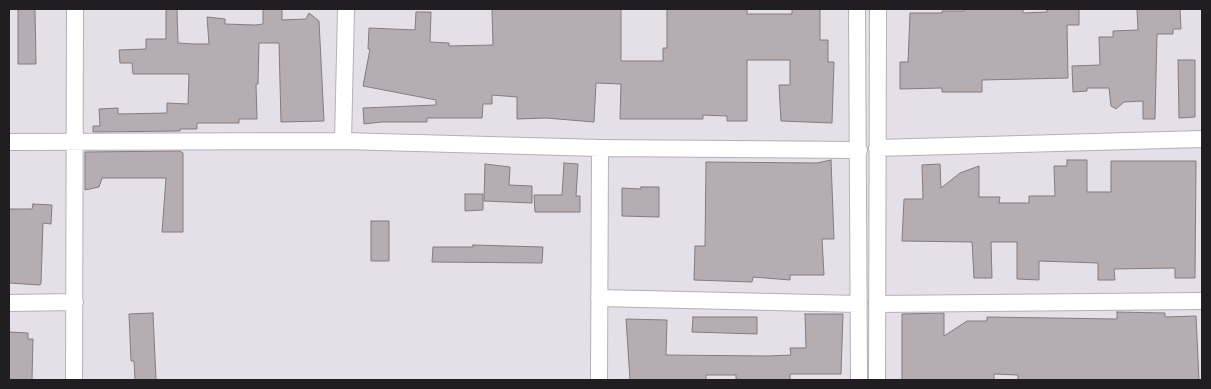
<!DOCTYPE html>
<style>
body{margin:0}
#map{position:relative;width:1211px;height:389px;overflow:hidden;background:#e5e0e8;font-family:"Varela Round",sans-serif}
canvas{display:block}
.frame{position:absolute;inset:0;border:10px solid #201e21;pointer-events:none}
</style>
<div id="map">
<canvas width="1211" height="389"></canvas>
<div class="frame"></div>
</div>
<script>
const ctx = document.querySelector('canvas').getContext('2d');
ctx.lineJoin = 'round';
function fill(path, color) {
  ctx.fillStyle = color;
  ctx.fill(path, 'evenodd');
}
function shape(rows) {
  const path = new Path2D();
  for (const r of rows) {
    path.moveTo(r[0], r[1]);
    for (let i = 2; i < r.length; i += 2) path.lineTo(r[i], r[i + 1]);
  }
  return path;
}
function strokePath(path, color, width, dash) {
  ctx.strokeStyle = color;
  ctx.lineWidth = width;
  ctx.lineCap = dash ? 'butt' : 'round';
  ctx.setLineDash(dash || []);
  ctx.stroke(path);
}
const building = shape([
 [18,9,35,9,36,64,18,64,18,9],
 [166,9,177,9,178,43,194,44,209,44,207,17,225,19,225,24,255,25,263,24,263,9,282,9,282,20,306,19,309,13,319,21,324,121,281,122,279,43,259,43,258,84,256,84,257,119,239,119,239,123,197,123,197,129,180,129,180,131,93,132,93,126,100,126,99,109,118,108,118,114,167,113,167,103,188,104,189,74,133,74,132,63,120,63,119,50,146,49,146,39,166,39,166,9],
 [492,9,621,9,621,61,663,61,663,48,667,48,667,9,747,9,747,14,792,14,792,9,820,9,820,40,828,40,828,62,834,62,832,123,781,121,779,85,790,85,790,60,747,60,747,121,727,121,727,116,703,115,703,119,620,119,621,84,596,83,594,122,546,118,517,119,517,97,492,95,492,104,483,104,482,118,427,118,427,122,381,122,364,124,363,108,436,105,436,100,363,86,370,49,368,49,369,28,415,30,416,12,431,12,430,42,449,43,449,46,493,45,492,9],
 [964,9,1023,9,1023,13,1047,12,1047,9,1079,9,1079,25,1067,25,1068,78,982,80,982,92,942,92,942,88,900,89,900,62,908,62,910,13,942,13,942,11,964,11,964,9],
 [1137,9,1180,9,1181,29,1173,29,1173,34,1157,34,1155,119,1143,119,1143,101,1124,102,1116,109,1111,106,1109,88,1087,88,1087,91,1073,92,1072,66,1100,65,1099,37,1113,37,1113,31,1138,30,1137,9],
 [1178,60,1195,60,1195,117,1179,118,1178,60],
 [180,151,183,153,183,232,162,232,166,178,102,178,99,187,85,190,85,152,180,151],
 [831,160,834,239,822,239,824,275,790,275,790,280,753,277,752,282,694,280,695,246,705,246,706,162,817,163,831,160],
 [1067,160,1087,160,1087,192,1111,192,1111,161,1196,161,1195,278,1175,278,1175,268,1114,269,1115,280,1098,280,1098,263,1039,261,1039,280,1017,279,1017,242,991,242,992,278,974,278,972,242,902,241,904,199,923,199,922,165,940,164,941,188,960,173,979,166,979,197,1000,197,999,203,1029,203,1029,196,1055,196,1054,166,1067,166,1067,160],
 [564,163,578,164,576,196,580,196,580,212,535,212,534,195,562,195,564,163],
 [485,164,510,167,509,185,532,186,532,203,484,201,485,164],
 [641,187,659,187,659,217,622,216,622,188,641,189,641,187],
 [465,194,483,194,483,210,465,211,465,194],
 [33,204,52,205,51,224,43,223,41,283,40,285,9,283,9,209,32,209,33,204],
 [371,221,389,221,389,261,371,261,371,221],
 [473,245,543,247,542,263,432,262,433,247,473,247,473,245],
 [1117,312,1165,313,1165,317,1196,316,1199,380,1018,380,1018,375,994,374,994,380,902,380,902,314,944,313,944,336,967,321,987,321,987,317,1117,319,1117,312],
 [153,313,156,380,135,380,134,361,131,361,129,314,153,313],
 [805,314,843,314,841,374,790,374,790,380,749,380,736,379,736,375,706,375,706,380,630,380,626,319,667,320,666,355,768,356,791,355,790,348,806,348,805,314],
 [693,317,757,317,757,334,692,332,693,317],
 [9,332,28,333,28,339,33,339,32,380,9,380,9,332]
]);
const minor = shape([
 [857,9,859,380],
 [343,141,346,9],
 [9,142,343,141,600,148,859,150],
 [877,148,1202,139],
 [599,298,859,304],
 [9,303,75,302],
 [877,304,1202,301],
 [74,380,75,9],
 [599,380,600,148],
 [877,380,878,9]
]);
fill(building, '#b5adb1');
strokePath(building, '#837b7f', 1);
strokePath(minor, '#b5b0b8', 18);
strokePath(minor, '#fff', 16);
</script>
